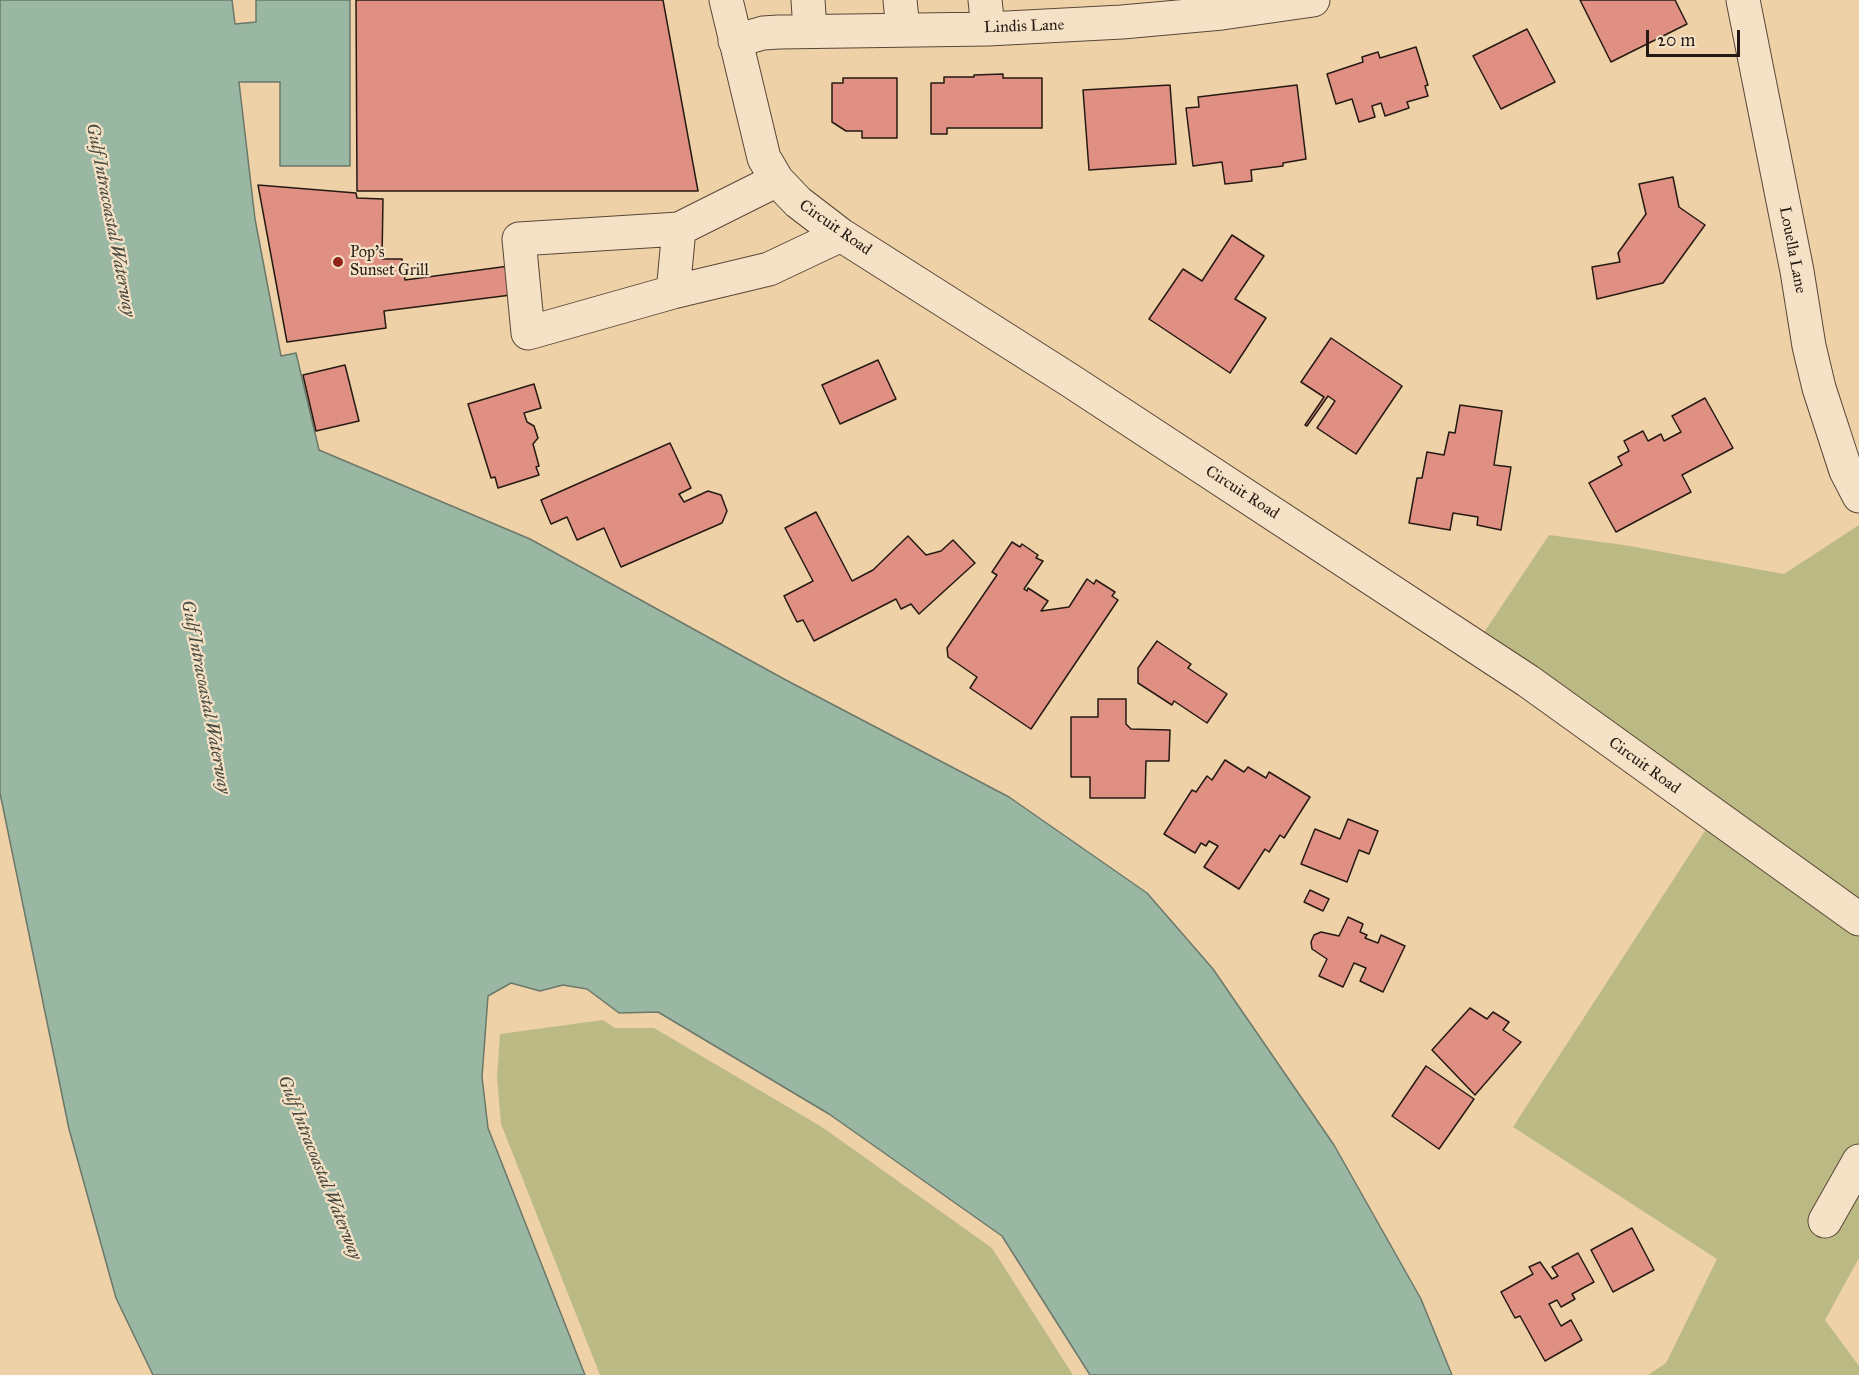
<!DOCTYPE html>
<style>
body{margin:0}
#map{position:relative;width:1859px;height:1375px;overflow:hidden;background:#efd1a7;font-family:"IM FELL Great Primer",serif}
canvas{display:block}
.scale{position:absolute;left:1646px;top:30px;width:94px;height:27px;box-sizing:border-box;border:3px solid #251a13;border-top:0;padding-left:8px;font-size:18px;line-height:21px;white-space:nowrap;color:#251a13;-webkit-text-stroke:4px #f5e1c6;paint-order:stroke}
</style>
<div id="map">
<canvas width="1859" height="1375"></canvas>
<div class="scale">20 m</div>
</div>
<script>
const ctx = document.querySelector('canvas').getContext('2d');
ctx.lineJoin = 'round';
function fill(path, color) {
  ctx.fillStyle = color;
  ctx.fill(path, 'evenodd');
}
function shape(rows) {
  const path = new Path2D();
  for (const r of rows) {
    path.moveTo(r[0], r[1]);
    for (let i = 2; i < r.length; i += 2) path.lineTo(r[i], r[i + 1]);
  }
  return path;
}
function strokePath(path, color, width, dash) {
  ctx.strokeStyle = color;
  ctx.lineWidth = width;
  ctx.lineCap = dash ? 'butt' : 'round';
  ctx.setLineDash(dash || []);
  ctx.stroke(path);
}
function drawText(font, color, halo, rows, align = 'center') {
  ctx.font = font + ' "IM FELL Great Primer",serif';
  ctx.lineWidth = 4.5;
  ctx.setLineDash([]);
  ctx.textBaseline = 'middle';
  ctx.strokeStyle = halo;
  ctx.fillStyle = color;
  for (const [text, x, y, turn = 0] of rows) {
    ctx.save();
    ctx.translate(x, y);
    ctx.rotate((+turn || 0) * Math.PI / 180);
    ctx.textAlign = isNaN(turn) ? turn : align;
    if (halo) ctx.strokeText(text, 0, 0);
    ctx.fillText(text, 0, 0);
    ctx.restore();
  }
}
const green = shape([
 [1859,525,1859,1258,1825,1320,1859,1366,1859,1375,1648,1375,1666,1363,1717,1259,1513,1127,1723,803,1465,661,1549,535,1624,545,1784,574],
 [603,1020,615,1028,654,1028,822,1127,992,1248,1073,1375,600,1375,501,1124,497,1077,500,1034]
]);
const water = shape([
 [0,0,232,0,235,24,256,22,256,0,350,0,350,166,280,166,280,82,239,82,255,219,281,356,296,353,319,450,530,539,784,679,1009,797,1147,893,1213,969,1334,1145,1421,1299,1452,1375,1090,1375,1002,1236,829,1114,658,1012,619,1013,587,989,563,985,540,991,511,983,488,996,482,1077,488,1128,585,1375,153,1375,116,1298,69,1129,0,793,0,0]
]);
const building = shape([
 [356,0,663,0,698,191,357,191,356,0],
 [1580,0,1675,0,1687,24,1611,62,1580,0],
 [1527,29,1555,82,1501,109,1473,56,1527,29],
 [1416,47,1428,85,1425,86,1428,96,1407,102,1409,108,1385,116,1381,103,1372,106,1375,117,1359,122,1352,99,1336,104,1327,74,1363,62,1362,57,1378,52,1380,58,1416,47],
 [1003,74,1003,78,1042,78,1042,128,947,128,947,134,931,134,931,83,944,83,944,77,974,77,974,75,1003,74],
 [843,78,897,78,897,138,862,138,862,131,846,131,832,122,832,83,843,83,843,78],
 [1170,85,1176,164,1089,170,1083,90,1170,85],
 [1297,85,1306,159,1283,163,1283,166,1251,170,1252,181,1225,184,1222,162,1193,166,1186,108,1199,107,1198,97,1297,85],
 [1673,177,1679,207,1705,225,1663,283,1597,299,1592,267,1620,262,1618,253,1646,214,1639,184,1673,177],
 [258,185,356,193,357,198,383,199,382,259,402,259,405,280,509,266,511,295,384,311,386,328,287,342,258,185],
 [1232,235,1264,256,1235,299,1266,318,1230,373,1149,319,1183,269,1202,281,1232,235],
 [1331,338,1402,386,1356,454,1317,428,1335,401,1328,396,1307,426,1305,425,1324,397,1301,382,1331,338],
 [878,360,896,399,840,424,822,385,878,360],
 [345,365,359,421,316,431,303,375,345,365],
 [534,384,541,408,524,413,527,422,534,426,538,438,533,444,539,466,536,467,539,475,498,488,495,477,491,478,468,404,534,384],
 [1705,398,1733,448,1682,475,1691,492,1616,532,1589,483,1622,465,1618,457,1629,451,1624,441,1643,431,1648,441,1661,434,1664,441,1681,432,1672,416,1705,398],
 [1460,405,1502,411,1494,465,1511,467,1501,530,1477,525,1478,517,1453,513,1450,530,1409,523,1417,478,1422,478,1427,452,1444,455,1449,432,1455,433,1460,405],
 [670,443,691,488,679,494,684,502,708,491,721,495,727,511,722,523,621,567,604,528,577,540,567,517,551,524,541,500,670,443],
 [816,512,852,581,873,570,908,536,926,555,941,551,953,540,975,563,919,614,911,604,901,609,896,599,814,641,803,620,797,622,784,596,813,581,785,528,816,512],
 [1012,542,1020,547,1022,544,1038,555,1036,558,1043,561,1024,589,1027,591,1028,588,1048,601,1041,611,1069,607,1087,579,1094,584,1096,580,1115,592,1112,596,1118,600,1031,729,970,688,977,677,948,657,947,648,997,575,992,572,1012,542],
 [1157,641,1191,664,1188,668,1227,694,1207,723,1174,701,1172,705,1138,683,1138,668,1157,641],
 [1098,699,1126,699,1126,724,1131,729,1170,730,1169,761,1146,761,1145,798,1090,798,1090,777,1071,777,1071,717,1098,717,1098,699],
 [1225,760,1244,772,1248,767,1266,778,1269,772,1310,797,1284,838,1280,835,1269,852,1265,849,1239,889,1204,867,1218,846,1209,841,1206,846,1201,843,1195,853,1164,834,1192,790,1196,792,1207,776,1212,780,1225,760],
 [1348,819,1378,831,1369,854,1359,850,1347,882,1301,864,1315,829,1340,839,1348,819],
 [1310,890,1329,899,1323,911,1304,902,1310,890],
 [1348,917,1363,924,1360,932,1367,935,1365,938,1378,943,1381,935,1405,946,1383,992,1360,981,1366,968,1354,963,1343,987,1319,976,1327,959,1312,949,1311,942,1314,935,1321,932,1339,936,1348,917],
 [1470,1008,1487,1019,1493,1012,1509,1022,1503,1030,1521,1042,1475,1095,1432,1050,1470,1008],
 [1426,1066,1474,1099,1439,1149,1392,1116,1426,1066],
 [1632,1228,1654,1270,1613,1292,1591,1250,1632,1228],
 [1578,1253,1594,1282,1572,1294,1575,1299,1561,1307,1557,1300,1549,1304,1561,1326,1571,1320,1582,1340,1545,1361,1520,1316,1515,1318,1501,1292,1533,1274,1529,1267,1540,1262,1552,1279,1558,1276,1552,1267,1578,1253]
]);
const minor = shape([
 [726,0,764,158,777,180,798,202,841,235,1071,381,1528,681,1859,919],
 [808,0,810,31],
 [900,0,903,30],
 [985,0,988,29],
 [1743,0,1797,271,1809,346,1819,388,1846,471,1859,496],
 [735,41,763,33,779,32,988,29,1122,22,1222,13,1313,0],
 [777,180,679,229,519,239,528,333,673,292,769,269,841,235],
 [673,292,679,229],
 [1825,1221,1859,1161]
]);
const markers = [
 [338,262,6,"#8f2418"]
];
const streetNames = [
 ["Lindis Lane",1024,27,-2],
 ["Circuit Road",835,228,35],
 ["Louella Lane",1792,250,79],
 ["Circuit Road",1242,493,33],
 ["Circuit Road",1644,766,36]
];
const poiNames = [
 ["Pop's",350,253],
 ["Sunset Grill",350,271]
];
const waterNames = [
 ["Gulf Intracoastal Waterway",110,220,79],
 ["Gulf Intracoastal Waterway",205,697,79],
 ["Gulf Intracoastal Waterway",319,1168,68]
];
fill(green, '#bcba84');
fill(water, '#9ab7a4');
strokePath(water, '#6b786a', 1.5);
fill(building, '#df9083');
strokePath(building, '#251a13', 1.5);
strokePath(minor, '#584838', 35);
strokePath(minor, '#f5e1c6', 33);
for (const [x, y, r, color] of markers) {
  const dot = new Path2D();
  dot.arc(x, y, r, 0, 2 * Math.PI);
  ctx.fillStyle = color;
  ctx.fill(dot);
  strokePath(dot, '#f5e1c6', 2);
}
drawText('16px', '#251a13', '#f5e1c6', streetNames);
drawText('16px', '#251a13', '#f5e1c6', poiNames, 'left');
drawText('italic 18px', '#48493e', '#f5e1c6', waterNames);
</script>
